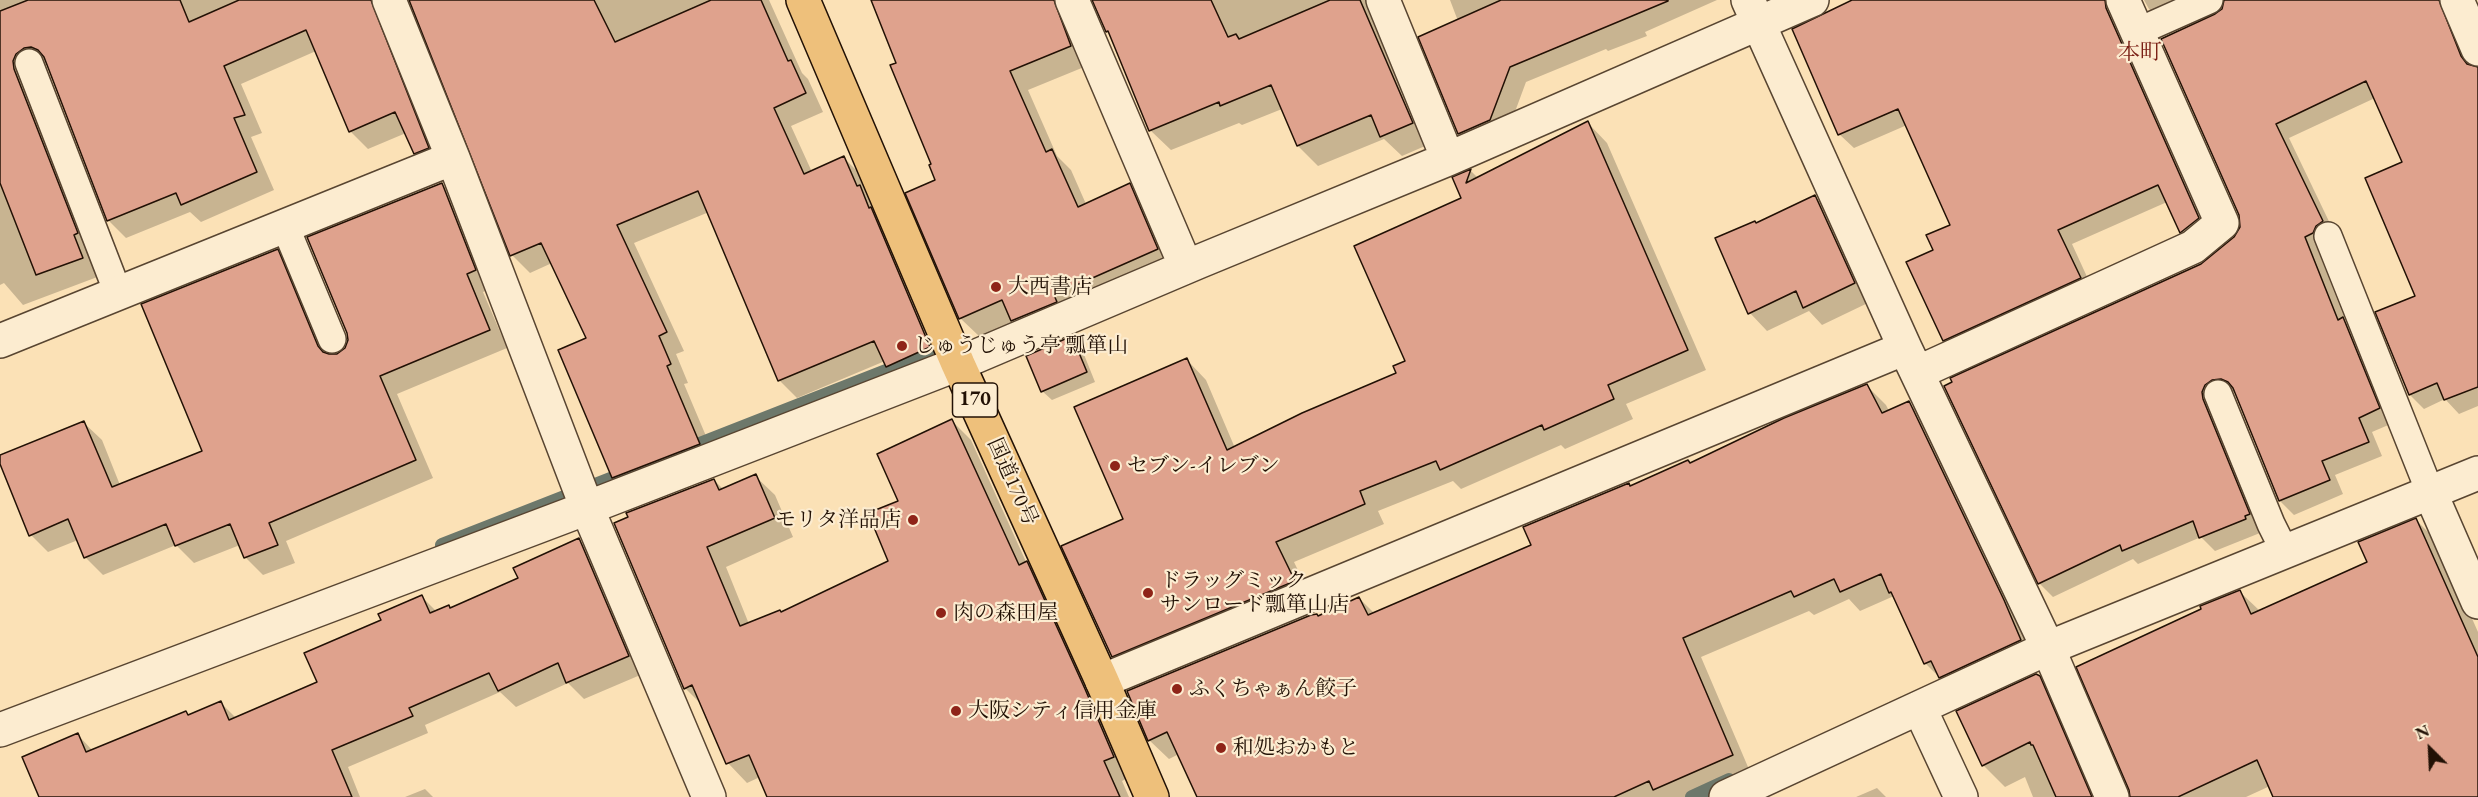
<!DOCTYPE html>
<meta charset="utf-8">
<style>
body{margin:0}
#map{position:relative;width:2478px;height:797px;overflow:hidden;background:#fbe1b6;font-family:"EB Garamond",serif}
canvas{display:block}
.north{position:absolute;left:2400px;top:719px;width:60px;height:60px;-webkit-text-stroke:4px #fcecd0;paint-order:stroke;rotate:336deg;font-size:16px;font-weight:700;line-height:24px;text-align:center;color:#221105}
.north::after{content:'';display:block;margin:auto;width:21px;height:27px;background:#221105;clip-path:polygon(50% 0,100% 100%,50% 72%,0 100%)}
</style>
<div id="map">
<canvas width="2478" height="797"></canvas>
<div class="north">N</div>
</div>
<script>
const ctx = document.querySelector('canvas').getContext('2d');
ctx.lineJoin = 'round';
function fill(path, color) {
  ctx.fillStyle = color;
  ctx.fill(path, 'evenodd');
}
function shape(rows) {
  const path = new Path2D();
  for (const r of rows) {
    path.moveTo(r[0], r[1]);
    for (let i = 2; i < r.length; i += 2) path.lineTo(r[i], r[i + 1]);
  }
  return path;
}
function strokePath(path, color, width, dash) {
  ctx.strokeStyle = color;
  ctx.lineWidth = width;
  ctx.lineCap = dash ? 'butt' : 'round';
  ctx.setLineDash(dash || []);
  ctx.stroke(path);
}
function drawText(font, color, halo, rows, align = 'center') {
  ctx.font = font + ' "EB Garamond","Noto Serif JP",serif';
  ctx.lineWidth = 4.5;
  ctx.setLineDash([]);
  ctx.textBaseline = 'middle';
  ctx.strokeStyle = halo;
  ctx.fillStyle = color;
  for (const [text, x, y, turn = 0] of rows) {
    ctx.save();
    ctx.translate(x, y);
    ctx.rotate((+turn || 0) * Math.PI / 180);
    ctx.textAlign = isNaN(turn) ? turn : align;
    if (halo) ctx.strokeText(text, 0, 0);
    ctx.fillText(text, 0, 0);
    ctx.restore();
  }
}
const shadow = shape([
 [0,0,401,0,446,166,433,171,415,153,406,133,368,149,350,131,316,51,241,84,262,133,251,137,274,190,201,222,190,212,126,238,108,220,48,65,42,66,100,276,23,305,4,283,0,285],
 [411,0,769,0,802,73,808,79,823,112,791,126,812,172,844,158,862,176,947,365,905,384,885,361,797,398,779,380,709,212,634,243,684,351,676,354,688,383,684,384,717,462,631,495,613,477,588,338,552,263,530,273,512,255],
 [873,0,1045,0,1076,34,1089,65,1028,90,1057,156,1071,170,1086,204,1129,185,1148,204,1176,268,1031,339,1014,322,980,337,960,318,933,165,898,64],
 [1094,0,1370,0,1432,143,1402,156,1384,139,1318,166,1298,146,1282,109,1242,125,1239,123,1171,150,1150,130],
 [1450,0,1717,0,1645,32,1647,36,1608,51,1606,49,1526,82,1506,136,1476,149,1459,133,1458,21],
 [1870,0,2126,0,2212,232,2195,246,2181,232,2167,202,2072,244,2094,292,1958,354,1944,340,1935,251,1952,225,1907,125,1854,148,1839,134],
 [2144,0,2216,0,2163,23,2149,9],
 [2226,0,2460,0,2453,23,2473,68,2478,69,2478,406,2459,414,2445,399,2424,409,2410,395,2417,297,2404,162,2375,98,2289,138,2336,236,2327,247,2318,251,2346,322,2357,333,2393,423,2372,432,2382,456,2335,475,2343,494,2294,515,2280,501,2235,392,2227,393,2263,528,2258,530,2260,533,2215,551,2201,537,2138,564,2133,559,2053,597,2039,583,2202,265,2236,238,2242,227,2223,11],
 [1588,123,1607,143,1706,370,1626,404,1633,419,1565,449,1561,445,1461,489,1453,481,1378,511,1384,524,1294,562,1313,601,1132,675,1113,656,1125,520,1187,360,1206,380,1235,448,1398,374,1407,362,1463,199,1454,178,1471,171,1478,178],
 [442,184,460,202,493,288,483,292,507,348,397,394,433,478,286,541,295,563,263,575,245,557,240,545,194,563,176,545,103,575,85,557,78,540,48,552,31,535,0,457,84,423,102,440,120,485,203,452,277,251,295,269,331,356,338,355,346,349],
 [1815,197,1833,215,1872,301,1822,325,1809,311,1767,331,1750,313,1756,224],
 [1071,338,1081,347,1095,382,1052,400,1042,391],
 [1867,386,1886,405,1889,411,1909,403,1928,422,2039,659,1944,682,1925,663,1894,596,1860,611,1849,599,1814,615,1809,611,1701,657,1751,774,1699,797,1198,797,1179,754,1169,759,1149,740,1318,617,1359,598,1375,614,1533,546,1631,487,1690,464],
 [952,421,971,440,1027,564,1046,582,1132,776,1122,781,1129,797,768,797,760,777,747,783,728,763,703,706,685,688,714,480,723,489,755,476,775,495,793,537,726,567,749,624,781,613,890,562,900,501],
 [2416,520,2438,542,2478,632,2478,797,2275,797,2270,786,2246,797,2132,797,2240,592,2260,611,2369,563],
 [579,540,596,557,645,673,584,699,568,683,516,707,500,692,425,725,428,733,348,767,360,797,41,797,78,735,93,751,186,713,189,716,221,703,237,719,319,683,383,621,421,596,437,612,451,609,520,579],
 [2039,677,2061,700,2103,797,2033,797,2025,777,2005,787,1983,765],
 [1877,788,1886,797,1856,797],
 [425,789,433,797,405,797]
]);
const stream = shape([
 [442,545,932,353],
 [1692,797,1729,780]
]);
const building = shape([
 [28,0,180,0,189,22,239,0,371,0,429,148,414,154,395,112,349,132,306,30,224,66,245,115,234,118,257,172,181,205,176,193,107,221,44,57,38,50,31,47,24,48,16,54,13,61,14,69,78,233,74,235,83,258,36,275,0,183,0,11,28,0],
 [409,0,594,0,615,42,711,0,761,0,788,61,791,60,806,93,774,108,804,174,844,156,857,186,860,185,869,208,871,207,930,347,886,367,874,341,778,381,698,191,617,225,667,332,659,336,671,364,667,366,700,444,612,478,558,350,586,338,541,243,510,256,409,0],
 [871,0,1054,0,1071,46,1010,71,1046,152,1052,149,1078,207,1130,183,1158,249,1054,295,1057,302,1011,321,1002,300,959,319,905,193,935,180,929,165,931,164,890,65,896,63,871,0],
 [1092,0,1211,0,1228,37,1236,34,1239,39,1330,0,1360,0,1413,123,1380,137,1371,115,1297,146,1271,85,1220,106,1219,102,1149,131,1108,31,1106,32,1092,0],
 [1501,0,1668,0,1668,1,1510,67,1490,120,1458,134,1418,37,1501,0],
 [1852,0,2105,0,2106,8,2199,218,2180,233,2158,185,2058,230,2081,278,1943,341,1906,262,1933,250,1926,235,1950,225,1898,109,1838,135,1792,29,1852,0],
 [2224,0,2439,0,2461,56,2467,64,2478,67,2478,387,2444,400,2437,383,2409,395,2375,312,2415,296,2365,178,2402,162,2366,81,2276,124,2323,221,2316,226,2313,233,2305,237,2338,320,2343,317,2380,408,2359,418,2369,442,2322,461,2330,480,2279,501,2233,388,2228,382,2221,379,2212,380,2205,385,2202,392,2203,399,2250,514,2245,516,2246,519,2199,538,2193,521,2122,551,2120,545,2038,584,1944,386,1952,382,1950,378,2201,264,2234,237,2240,227,2239,215,2161,39,2215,14,2222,9,2224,0],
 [1588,121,1688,350,1608,385,1614,399,1544,430,1542,425,1440,470,1436,461,1360,491,1365,504,1276,542,1295,581,1112,657,1061,546,1123,519,1074,407,1187,358,1227,450,1302,413,1396,373,1393,366,1405,361,1354,246,1461,198,1452,177,1471,169,1466,183,1588,121],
 [442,183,476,270,467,274,490,330,380,376,416,460,269,523,278,545,244,558,230,524,175,546,166,524,84,558,68,519,29,536,0,464,0,455,84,421,112,487,202,451,141,304,278,249,318,346,323,352,329,354,337,354,345,348,348,340,347,333,307,237,442,183],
 [1815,195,1855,283,1803,308,1796,291,1748,314,1715,238,1755,221,1756,223,1815,195],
 [1072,336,1087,372,1041,392,1026,356,1072,336],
 [1867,384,1882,413,1909,401,2004,600,2021,640,1939,678,1931,661,1924,664,1891,592,1889,593,1881,574,1840,592,1834,579,1794,597,1791,591,1683,638,1733,755,1653,790,1649,781,1614,797,1197,797,1167,732,1148,741,1127,691,1311,615,1317,614,1318,616,1359,597,1368,615,1531,545,1523,527,1629,483,1630,486,1688,460,1690,463,1784,418,1867,384],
 [952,419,1019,565,1027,561,1085,689,1114,757,1104,761,1120,797,767,797,749,755,726,764,692,685,684,689,614,523,628,517,626,513,714,479,719,490,756,474,775,518,707,547,740,626,780,610,781,612,888,561,868,513,898,501,877,454,952,419],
 [2416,518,2478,657,2478,797,2273,797,2257,760,2178,797,2130,797,2129,790,2076,667,2201,609,2200,606,2240,590,2251,614,2367,562,2358,542,2416,518],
 [579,538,629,656,566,683,558,663,498,691,489,673,409,708,413,716,332,750,352,797,39,797,22,757,78,733,86,752,186,711,188,715,221,701,229,720,317,682,304,653,381,620,378,614,422,595,430,613,449,605,450,608,518,578,513,568,579,538],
 [2036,674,2040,676,2092,797,2056,797,2033,745,2031,745,2030,742,1982,766,1956,711,2036,674]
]);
const lane = shape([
 [2137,32,2209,0],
 [29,63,118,293],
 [285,226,332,339],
 [2328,236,2430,492],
 [2218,394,2271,524,2285,552]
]);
const street = shape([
 [1072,0,1186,267],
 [1383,0,1448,159],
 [1748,0,1905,348,2048,648,2112,797],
 [2457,0,2478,49],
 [0,341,453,158],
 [1917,373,2193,247,2222,223,2123,0],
 [2430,492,2478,602],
 [1102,681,1905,348],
 [1920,709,1961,797],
 [0,730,587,508,453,158,389,0],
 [709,797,587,508,958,364,1198,262,1448,159,1812,0],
 [1726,797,2048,648,2478,473]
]);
const highway = shape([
 [803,0,958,364,1102,681,1152,797]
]);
const markers = [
 [996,287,6,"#8f2418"],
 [902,346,6,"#8f2418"],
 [1115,466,6,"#8f2418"],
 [913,520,6,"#8f2418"],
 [1148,593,6,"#8f2418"],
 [941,613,6,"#8f2418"],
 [1177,689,6,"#8f2418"],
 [956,711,6,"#8f2418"],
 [1221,748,6,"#8f2418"]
];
const shields = [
 [975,400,45]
];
const shieldNames = [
 ["170",975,400]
];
const poiNames = [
 ["大西書店",1008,287],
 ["じゅうじゅう亭 瓢箪山",914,346],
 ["セブン-イレブン",1127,466],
 ["モリタ洋品店",901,520,"right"],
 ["ドラッグミック",1160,581],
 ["サンロード瓢箪山店",1160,605],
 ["肉の森田屋",953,613],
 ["ふくちゃぁん餃子",1189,689],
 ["大阪シティ信用金庫",968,711],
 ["和処おかもと",1233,748]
];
const streetNames = [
 ["国道170号",1012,482,66]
];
const neighbourhoodNames = [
 ["本町",2140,53]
];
fill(shadow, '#0003');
strokePath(stream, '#6d786b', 14);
fill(building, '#dfa28d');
strokePath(building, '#221105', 1.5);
strokePath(lane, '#584531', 30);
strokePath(street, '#584531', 36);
strokePath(highway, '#221105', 36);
strokePath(lane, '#fcecd0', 27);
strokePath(street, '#fcecd0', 33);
strokePath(highway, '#eec07b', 33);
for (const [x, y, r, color] of markers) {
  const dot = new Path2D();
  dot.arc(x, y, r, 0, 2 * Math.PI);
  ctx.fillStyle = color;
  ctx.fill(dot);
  strokePath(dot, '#fcecd0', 2);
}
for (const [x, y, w] of shields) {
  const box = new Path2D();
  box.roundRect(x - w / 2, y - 17, w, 34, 4.5);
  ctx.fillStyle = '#fcecd0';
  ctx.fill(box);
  strokePath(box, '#221105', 1.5);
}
drawText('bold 20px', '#221105', null, shieldNames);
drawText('21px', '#221105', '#fcecd0', poiNames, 'left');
drawText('21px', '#221105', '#fcecd0', streetNames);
drawText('22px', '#7a1f14', '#fcecd0', neighbourhoodNames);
</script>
